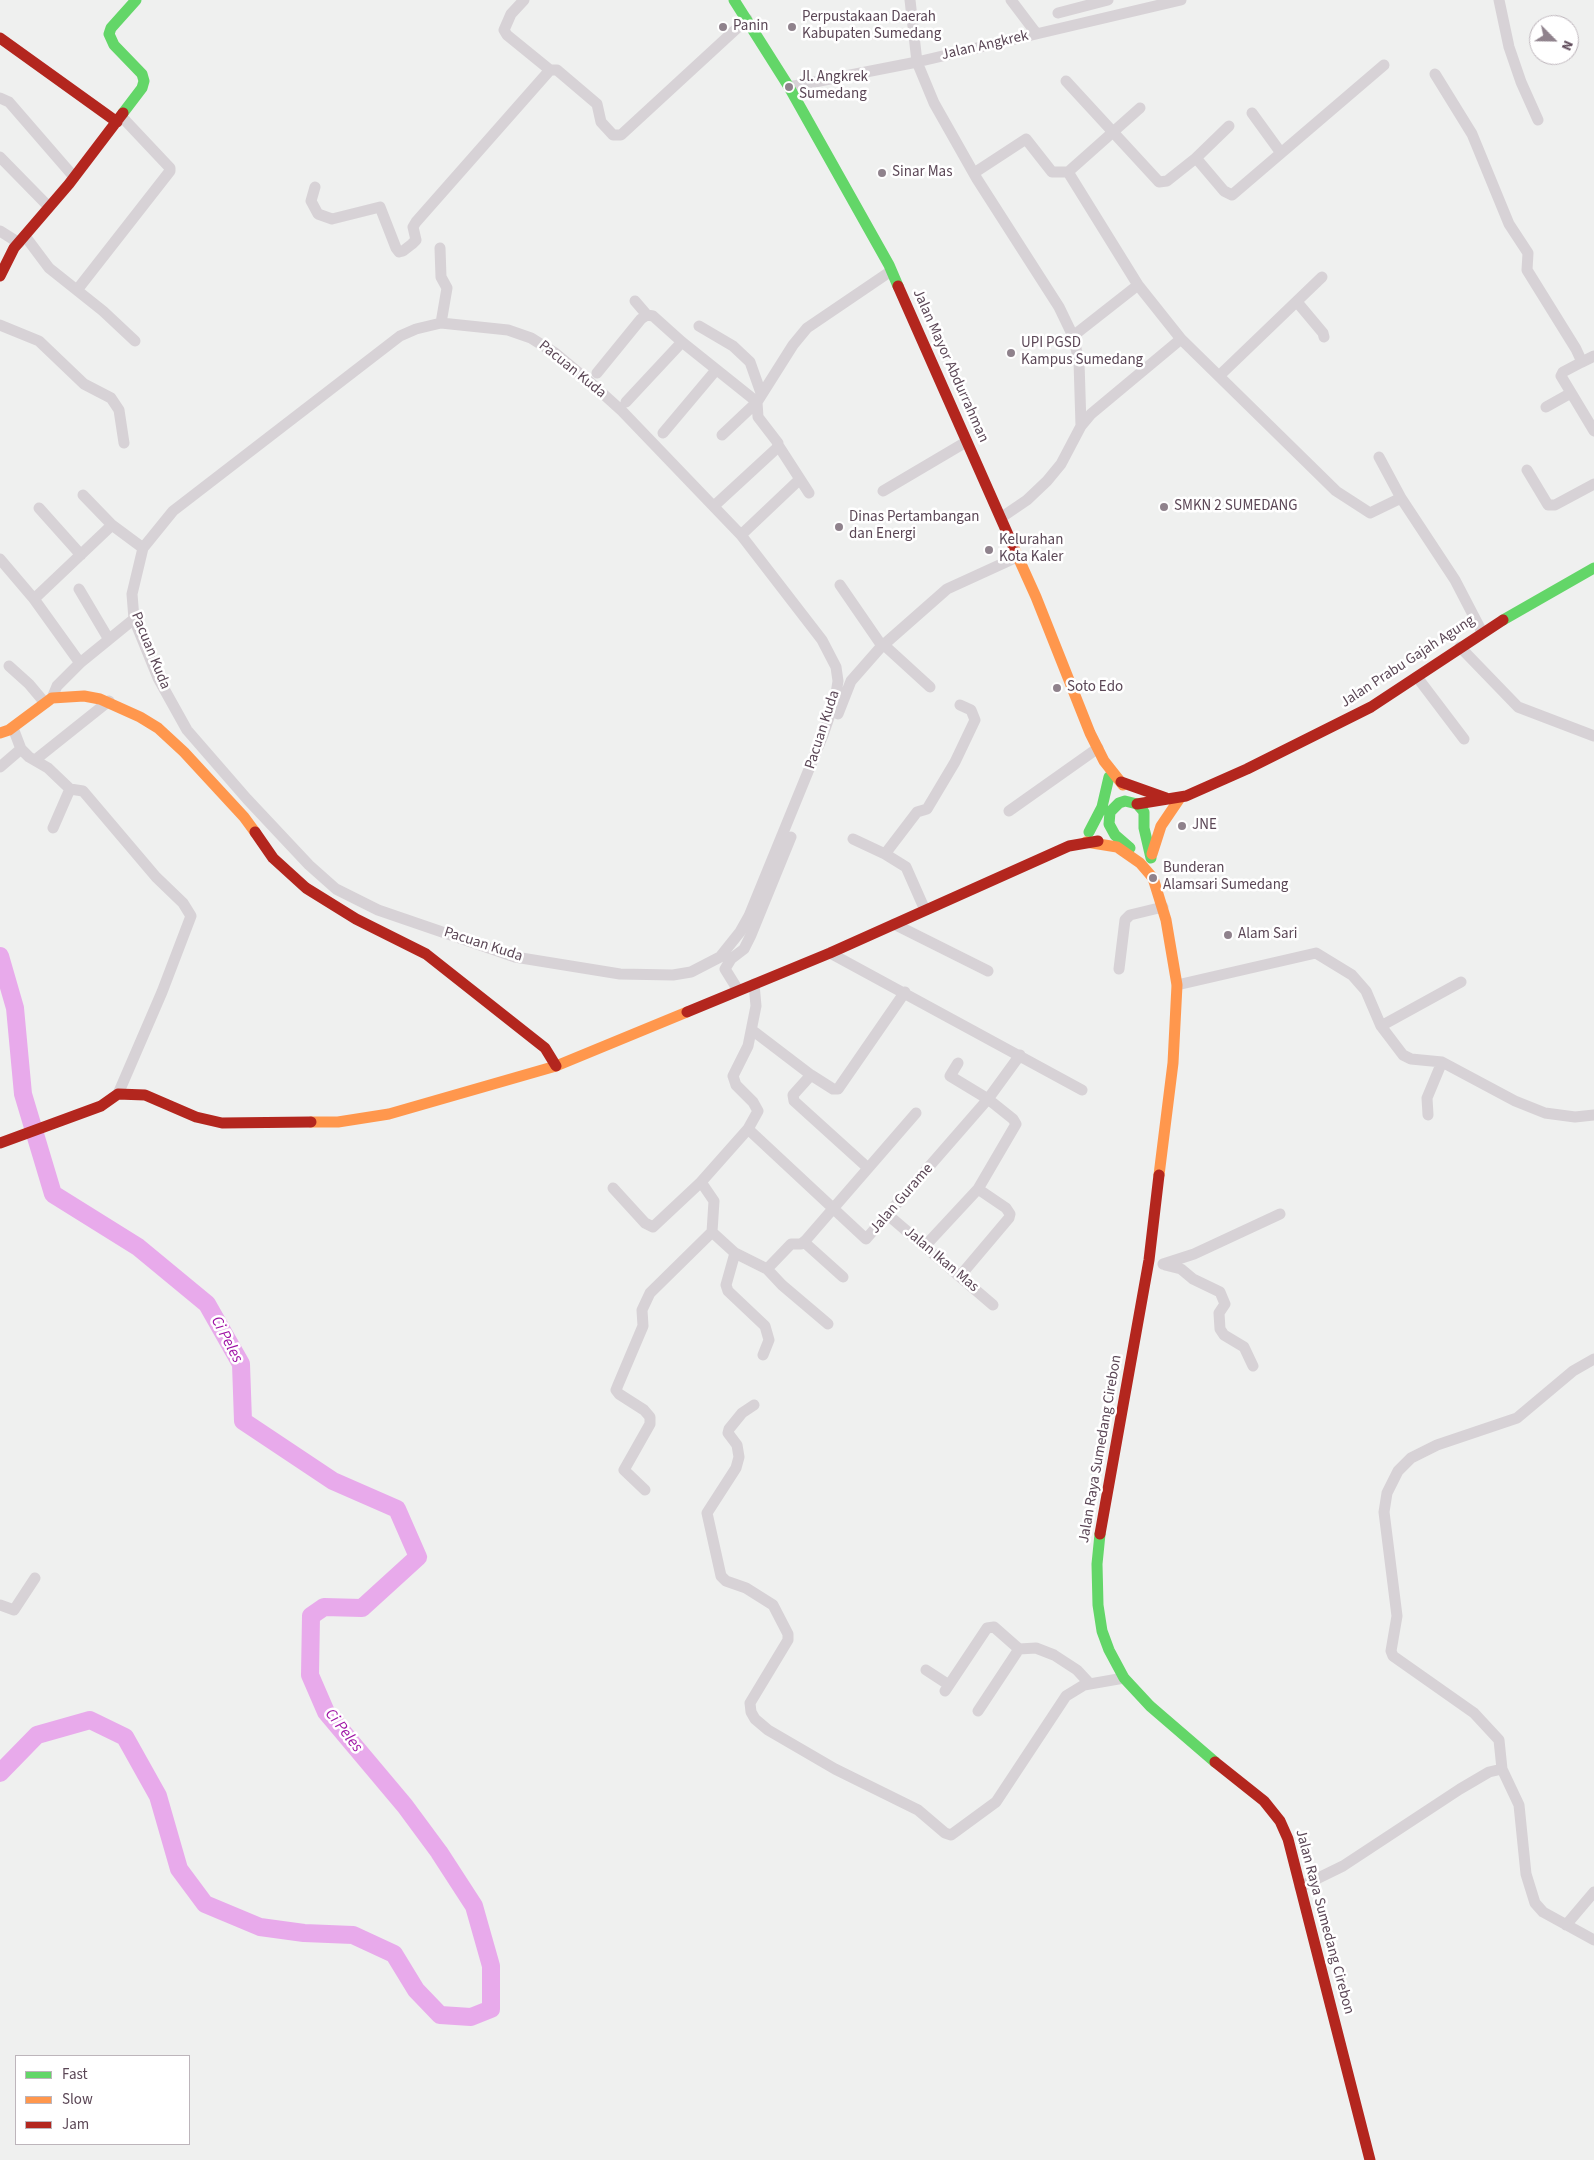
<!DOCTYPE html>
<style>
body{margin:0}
#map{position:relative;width:1594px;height:2160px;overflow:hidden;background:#eff0ef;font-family:"Source Sans 3",sans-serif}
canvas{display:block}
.legend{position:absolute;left:15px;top:2055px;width:175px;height:90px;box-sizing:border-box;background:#fff;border:1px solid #bdb5bb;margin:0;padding:6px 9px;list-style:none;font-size:15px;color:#5b4756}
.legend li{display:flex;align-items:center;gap:10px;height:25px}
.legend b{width:25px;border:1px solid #bdb5bb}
.north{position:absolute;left:1529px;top:15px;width:50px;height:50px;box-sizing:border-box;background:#fff;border:1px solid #bdb5bb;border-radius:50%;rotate:113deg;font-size:14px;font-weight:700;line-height:20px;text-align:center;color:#5b4756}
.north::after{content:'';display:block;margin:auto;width:18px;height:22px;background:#8f828c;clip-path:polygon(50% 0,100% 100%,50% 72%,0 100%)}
</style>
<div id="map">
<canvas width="1594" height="2160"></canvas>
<ul class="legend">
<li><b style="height:6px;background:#63d668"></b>Fast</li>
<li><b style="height:6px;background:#ff974d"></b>Slow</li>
<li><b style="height:6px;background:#b3261e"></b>Jam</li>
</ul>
<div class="north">N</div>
</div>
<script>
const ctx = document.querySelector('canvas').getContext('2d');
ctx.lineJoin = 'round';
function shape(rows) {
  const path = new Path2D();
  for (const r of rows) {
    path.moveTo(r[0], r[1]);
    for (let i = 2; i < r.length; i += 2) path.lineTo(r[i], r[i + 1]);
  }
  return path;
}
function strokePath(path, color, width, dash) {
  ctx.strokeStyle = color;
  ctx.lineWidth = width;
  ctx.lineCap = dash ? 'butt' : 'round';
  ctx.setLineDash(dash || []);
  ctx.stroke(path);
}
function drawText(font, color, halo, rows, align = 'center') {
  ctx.font = font + ' "Source Sans 3",sans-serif';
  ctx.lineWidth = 5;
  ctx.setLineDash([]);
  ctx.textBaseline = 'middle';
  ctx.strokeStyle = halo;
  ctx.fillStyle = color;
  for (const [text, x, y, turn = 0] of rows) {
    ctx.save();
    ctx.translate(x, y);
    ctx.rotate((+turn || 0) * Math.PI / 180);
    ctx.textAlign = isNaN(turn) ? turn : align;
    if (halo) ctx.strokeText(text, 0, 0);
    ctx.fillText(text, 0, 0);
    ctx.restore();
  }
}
const river = shape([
 [0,956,15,1008,23,1094,53,1194,138,1247,207,1304,241,1364,243,1421,333,1481,397,1509,418,1557,362,1608,324,1607,311,1616,310,1675,326,1712,405,1806,439,1852,474,1906,491,1966,491,2009,471,2017,440,2015,416,1990,394,1954,353,1935,304,1933,260,1927,205,1904,179,1869,158,1796,125,1737,90,1720,37,1735,0,1773]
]);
const street = shape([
 [910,0,917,62,934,103,977,179,1059,307,1073,336,1079,361,1081,426,1061,464,1047,481,1027,500,1002,517],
 [1011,0,1036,33],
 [1499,0,1509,47,1521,82,1538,120],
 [1058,13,1108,0],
 [550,70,557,70,597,104,601,122,613,135,621,135,747,19],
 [1435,74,1472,134,1509,224,1528,253,1527,270,1576,349,1582,362,1563,372,1561,376,1594,431],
 [1066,81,1159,182,1167,181,1196,158,1224,191,1232,195,1384,65],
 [789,87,917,62,1181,0],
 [0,98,9,102,74,177],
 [1252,113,1281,153],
 [0,157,49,207],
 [1196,158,1229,126],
 [1068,172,1140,108],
 [974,173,1026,139,1052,172,1068,172,1138,285,1181,339,1336,491,1370,513,1401,498,1455,580,1482,632],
 [315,187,311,201,318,214,332,219,380,207,396,248,399,252,403,251,412,244,416,240,413,227,416,222,550,70,507,35,504,30,511,14,524,0],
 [0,231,19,243],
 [25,236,49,268,103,311,135,341],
 [440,248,441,277,447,288,441,323],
 [77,290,170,171,170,168,121,116],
 [635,301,647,315],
 [1297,302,1323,333,1324,337],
 [441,323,508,330,531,338,555,353,591,383,622,411,741,535,822,640,836,667,838,681,835,700,823,735,749,916,740,932,720,957,691,972,673,975,620,974,515,957,378,910,336,889,309,865,247,799,187,730,158,678,134,619,132,594,143,548,173,511,400,336,416,329,441,323],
 [0,325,39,341,84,384,111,398,119,410,124,443],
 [699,326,733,346,750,362,761,393],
 [1073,336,1138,285],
 [1582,362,1594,356],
 [597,373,641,319,647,315,653,316,682,342,757,402,722,435],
 [1219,376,1322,277],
 [626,402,682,342],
 [1546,407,1571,393],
 [1081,426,1091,414,1181,339],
 [663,433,716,370],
 [778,445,809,493],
 [1379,457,1401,498],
 [1527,470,1548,505,1555,505,1594,484],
 [883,491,966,442],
 [83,495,112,525],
 [714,506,777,448,778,443,758,417,757,402,793,345,807,328,891,271],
 [39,508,81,555],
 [741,535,799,480],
 [0,559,34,599],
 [840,585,882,646],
 [79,589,108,638],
 [884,645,930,687],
 [1460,647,1518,707,1594,736],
 [80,663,34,599,112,525,143,548],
 [9,666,29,684,45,703],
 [1417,677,1464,739],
 [52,698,57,686,80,663,134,619],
 [838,714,851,681,880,648,947,589,1017,557],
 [21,749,29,757,48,768,70,789,53,828],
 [35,760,109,701],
 [0,767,21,749,13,728],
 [70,789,83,791,156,877,183,903,191,916,162,992,118,1094],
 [1009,811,1098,748],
 [853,839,885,854,906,867,925,910],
 [885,854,917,812,927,809,955,762,975,720,971,710,960,705],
 [894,924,988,971],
 [830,953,1082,1090],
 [1119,969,1125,920,1130,915,1163,907],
 [754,984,756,1006,748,1046,733,1076,736,1085,753,1102,758,1111,748,1129,701,1182,714,1201,712,1232,735,1253,767,1269],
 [1177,985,1316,953,1352,975,1366,991,1381,1026,1403,1055,1411,1059,1442,1062,1515,1101,1545,1113,1575,1117,1594,1115],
 [738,990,725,969,731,959,744,949,751,935,791,837],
 [1381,1026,1461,982],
 [752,1030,811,1075,833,1089,838,1089,905,992],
 [811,1075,793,1095,794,1101,868,1168],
 [1428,1115,1427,1098,1442,1062],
 [748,1129,866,1239,988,1099,1020,1055],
 [613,1188,645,1223,653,1227,701,1182],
 [888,1215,993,1305],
 [804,1242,843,1277],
 [925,1246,978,1189,1016,1124,1013,1119,988,1099,950,1076,958,1063],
 [735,1253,726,1285,728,1291,765,1326,769,1340,763,1355],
 [1163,1264,1194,1254,1280,1214],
 [1165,1265,1181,1269,1193,1279,1220,1292,1225,1304,1219,1313,1220,1329,1224,1335,1244,1347,1253,1366],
 [960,1276,1009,1218,1010,1214,1006,1208,978,1189],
 [828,1324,782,1285,767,1269,791,1244,801,1244,805,1241,916,1113],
 [754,1405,742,1413,729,1429,728,1433,737,1445,739,1457,736,1468,707,1513,721,1576,726,1581,746,1588,773,1605,788,1634,788,1640,750,1703,751,1712,755,1719,768,1730,835,1769,918,1810,945,1833,951,1835,996,1802,1066,1696,1084,1685,1124,1678],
 [645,1490,624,1470,650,1424,650,1417,644,1410,619,1394,616,1390,618,1385,643,1326,642,1310,650,1293,712,1232],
 [0,1605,14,1610,35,1578],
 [926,1670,949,1685],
 [945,1691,987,1628,994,1627,1019,1649],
 [978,1711,1019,1649,1036,1648,1054,1655,1077,1670,1090,1684],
 [1502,1769,1499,1740,1474,1713,1393,1656,1391,1651,1397,1616,1384,1512,1387,1493,1398,1471,1411,1458,1437,1445,1517,1418,1573,1371,1594,1359],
 [1300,1887,1343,1866,1460,1789,1489,1772,1502,1769,1519,1805,1526,1874,1535,1903,1543,1912,1594,1940],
 [1566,1925,1594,1892]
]);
const fast = shape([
 [734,0,789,87,889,265,898,286],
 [123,113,142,88,144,81,142,74,114,45,109,34,111,28,136,0],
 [1503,620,1594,568],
 [1089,832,1102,807,1109,777],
 [1130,848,1115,835,1109,824,1110,812,1119,803,1125,801,1137,804,1144,812,1144,828,1151,858],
 [1100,1534,1097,1564,1098,1605,1102,1631,1109,1650,1124,1678,1150,1706,1215,1762]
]);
const slow = shape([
 [1013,546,1036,597,1090,733,1104,761,1123,785],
 [0,733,9,730,52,698,84,696,100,699,140,717,158,728,184,752,244,817,255,832],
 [1086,842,1117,847,1140,863,1153,878,1166,920,1177,985,1173,1063,1159,1175],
 [1152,854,1161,826,1180,798],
 [311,1122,338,1122,389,1114,556,1066,687,1012]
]);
const jam = shape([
 [0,38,117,122],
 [0,276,14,248,69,184,123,113],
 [898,286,1013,546],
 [1121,782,1166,798],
 [1137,804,1186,796,1247,769,1371,707,1503,620],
 [255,832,273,858,306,888,356,919,426,954,545,1048,556,1066],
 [687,1012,830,953,1069,846,1098,841],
 [0,1143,101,1106,118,1094,145,1095,196,1117,222,1123,311,1122],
 [1100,1534,1149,1260,1159,1175],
 [1215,1762,1264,1801,1280,1821,1288,1839,1370,2160]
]);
const markers = [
 [723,27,5,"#8f828c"],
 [792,27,5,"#8f828c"],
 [789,87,5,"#8f828c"],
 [882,173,5,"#8f828c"],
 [1011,353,5,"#8f828c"],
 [1164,507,5,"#8f828c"],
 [839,527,5,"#8f828c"],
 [989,550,5,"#8f828c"],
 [1057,688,5,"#8f828c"],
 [1182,826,5,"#8f828c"],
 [1153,878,5,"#8f828c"],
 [1228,935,5,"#8f828c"]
];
const poiNames = [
 ["Perpustakaan Daerah",802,18],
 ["Kabupaten Sumedang",802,35],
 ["Panin",733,27],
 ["Jl. Angkrek",799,78],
 ["Sumedang",799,95],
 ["Sinar Mas",892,173],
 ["UPI PGSD",1021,344],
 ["Kampus Sumedang",1021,361],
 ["SMKN 2 SUMEDANG",1174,507],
 ["Dinas Pertambangan",849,518],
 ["dan Energi",849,535],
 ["Kelurahan",999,541],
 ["Kota Kaler",999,558],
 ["Soto Edo",1067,688],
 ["JNE",1192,826],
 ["Bunderan",1163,869],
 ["Alamsari Sumedang",1163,886],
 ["Alam Sari",1238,935]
];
const streetNames = [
 ["Jalan Angkrek",985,46,-13],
 ["Jalan Mayor Abdurrahman",950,366,66],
 ["Pacuan Kuda",572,370,39],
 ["Pacuan Kuda",150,651,68],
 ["Jalan Prabu Gajah Agung",1408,662,-33],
 ["Pacuan Kuda",823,730,-72],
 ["Pacuan Kuda",483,945,18],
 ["Jalan Gurame",902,1199,-49],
 ["Jalan Ikan Mas",941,1260,40],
 ["Jalan Raya Sumedang Cirebon",1101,1449,-80],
 ["Jalan Raya Sumedang Cirebon",1324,1922,75]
];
const waterNames = [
 ["Ci Peles",226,1340,62],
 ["Ci Peles",343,1731,52]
];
strokePath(river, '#e8aaeb', 18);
strokePath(street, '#d7d2d6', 11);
strokePath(fast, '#63d668', 11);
strokePath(slow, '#ff974d', 11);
strokePath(jam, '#b3261e', 11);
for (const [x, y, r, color] of markers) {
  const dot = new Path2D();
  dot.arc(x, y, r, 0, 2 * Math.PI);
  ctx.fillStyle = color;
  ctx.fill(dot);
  strokePath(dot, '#fff', 2);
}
drawText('15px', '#5b4756', '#fff', poiNames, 'left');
drawText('15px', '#5b4756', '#fff', streetNames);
drawText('italic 16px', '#9e11a4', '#fff', waterNames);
</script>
